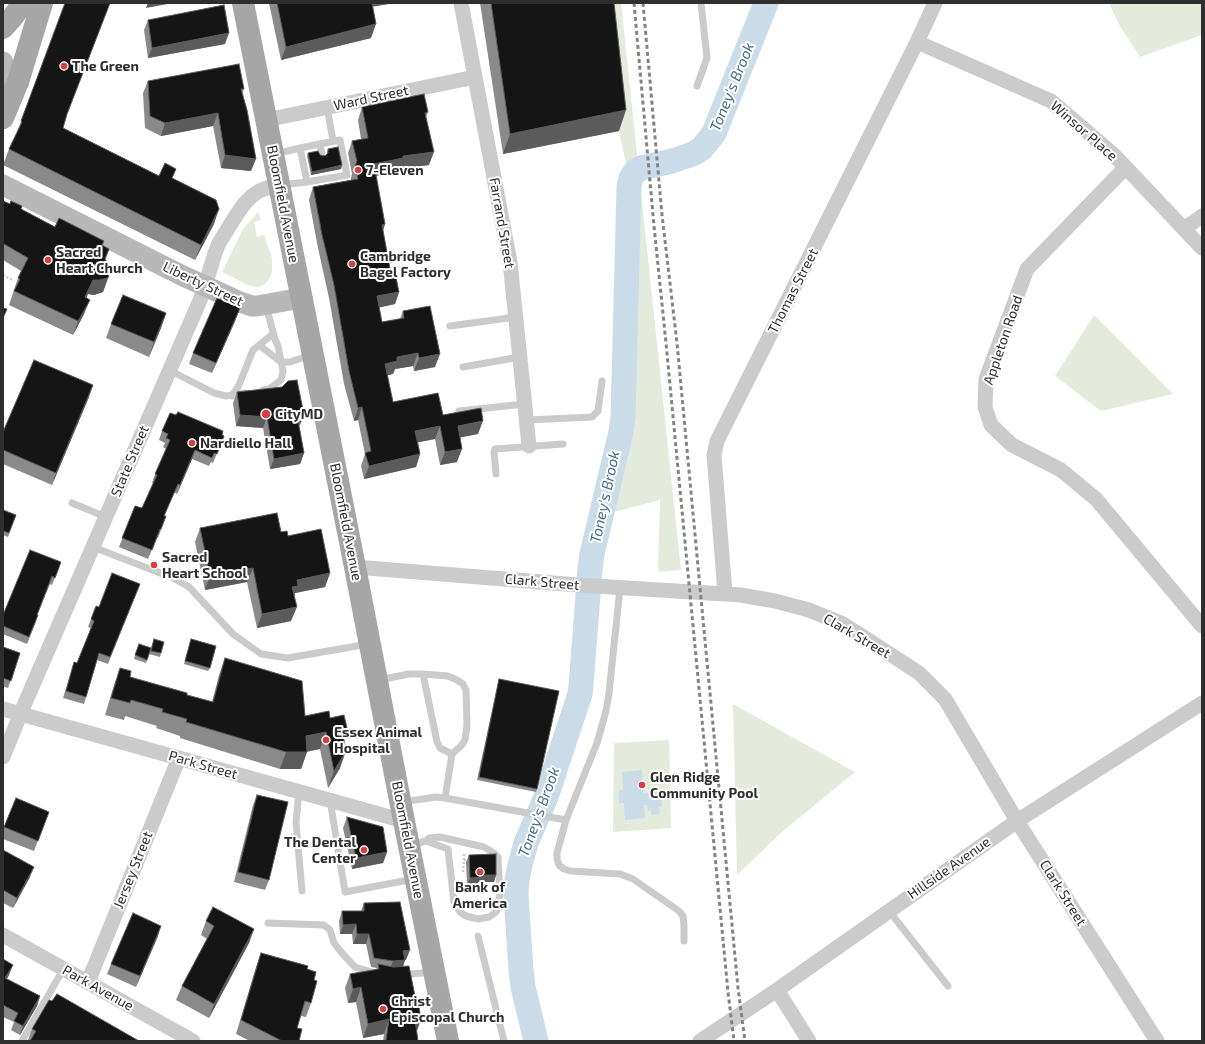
<!DOCTYPE html>
<style>
body{margin:0}
#map{position:relative;width:1205px;height:1044px;overflow:hidden;background:#fff;font-family:"Exo 2",sans-serif}
canvas{display:block}
.frame{position:absolute;inset:0;border:4px solid #2e2e2e;pointer-events:none}
</style>
<div id="map">
<canvas width="1205" height="1044"></canvas>
<div class="frame"></div>
</div>
<script>
const ctx = document.querySelector('canvas').getContext('2d');
ctx.lineJoin = 'round';
function fill(path, color) {
  ctx.fillStyle = color;
  ctx.fill(path, 'evenodd');
}
function shape(rows) {
  const path = new Path2D();
  for (const r of rows) {
    path.moveTo(r[0], r[1]);
    for (let i = 2; i < r.length; i += 2) path.lineTo(r[i], r[i + 1]);
  }
  return path;
}
function strokePath(path, color, width, dash) {
  ctx.strokeStyle = color;
  ctx.lineWidth = width;
  ctx.lineCap = dash ? 'butt' : 'round';
  ctx.setLineDash(dash || []);
  ctx.stroke(path);
}
function drawText(font, color, halo, rows, align = 'center') {
  ctx.font = font + ' "Exo 2",sans-serif';
  ctx.lineWidth = 4;
  ctx.setLineDash([]);
  ctx.textBaseline = 'middle';
  ctx.strokeStyle = halo;
  ctx.fillStyle = color;
  for (const [text, x, y, turn = 0] of rows) {
    ctx.save();
    ctx.translate(x, y);
    ctx.rotate((+turn || 0) * Math.PI / 180);
    ctx.textAlign = isNaN(turn) ? turn : align;
    if (halo) ctx.strokeText(text, 0, 0);
    ctx.fillText(text, 0, 0);
    ctx.restore();
  }
}
const green = shape([
 [604,3,621,3,681,570,658,572,660,500,614,512,599,507,618,426,619,384,626,164,619,131],
 [1109,3,1202,3,1202,35,1140,57,1118,23],
 [258,212,261,220,254,222,257,237,264,235,272,258,272,270,270,278,265,284,258,287,250,286,222,272,243,229],
 [1094,315,1173,394,1101,411,1055,376],
 [733,704,855,772,782,832,737,875],
 [669,740,671,828,613,832,614,743]
]);
const water = shape([
 [642,770,643,793,661,791,662,806,659,807,660,814,651,815,651,810,648,811,647,805,644,805,645,818,625,820,624,803,619,803,619,790,623,790,622,772]
]);
const river = shape([
 [536,1041,523,987,521,970,516,895,517,880,520,865,526,843,546,797,580,694,581,686,590,569,592,554,621,432,623,417,629,187,631,178,635,172,641,168,672,161,693,154,701,149,708,141,714,133,766,3]
]);
const path = shape([
 [3,275,13,280],
 [464,860,464,854,466,854],
 [463,872,464,860,469,860]
]);
const lane = shape([
 [697,86,707,58,701,3],
 [327,107,333,141],
 [340,140,347,175,307,182,300,148,340,140],
 [320,144,322,155],
 [275,154,300,148],
 [281,185,307,182],
 [450,326,516,317],
 [259,345,281,362,290,362,311,355],
 [463,367,520,357],
 [169,370,214,393,226,396,245,393],
 [263,390,269,389,281,380,283,371,278,346,275,339,266,306],
 [232,396,239,385,253,350,273,334],
 [459,411,525,404],
 [527,420,592,417,598,411,602,381],
 [496,474,494,452,495,449,563,444],
 [72,503,106,517],
 [93,547,173,578,189,587,233,634,261,654,288,658,368,644],
 [620,588,609,693,606,711,597,743,566,820,557,853,557,859,559,865,564,869,570,871,620,874,633,879,679,911,683,916,684,925,684,941],
 [423,674,437,742,440,748,452,754,445,798],
 [379,680,409,674,423,674,448,676,457,680,463,684,466,690,467,725,465,740,461,746,452,754],
 [299,791,296,823,302,891],
 [330,800,345,892,414,879],
 [402,802,436,797,445,798,566,820],
 [411,845,426,841,429,838,440,837,484,847,494,853,498,857,500,894,498,905,496,912,489,917,478,919,466,916,460,912,454,902,448,849,426,841],
 [889,911,948,986],
 [268,923,324,925,330,930,334,943,342,953,355,967,375,973],
 [478,936,504,1041],
 [401,975,432,972],
 [22,1041,64,968]
]);
const street = shape([
 [461,3,510,262,529,446],
 [917,42,1051,101,1114,155,1202,248],
 [266,120,475,77],
 [1125,168,1027,269,986,379,985,407,991,425,1012,445,1061,470,1096,499,1202,626],
 [1184,229,1202,216],
 [355,567,578,585,741,595,775,601,809,610,843,624,859,634,919,673,945,699,1017,821,1157,1041],
 [725,593,714,455,717,441,917,42,935,3],
 [3,709,404,821],
 [3,757,25,703,201,298,205,286,215,253,219,243,237,214,244,204,252,196,259,191,267,188,279,186],
 [3,935,193,1041],
 [88,982,179,758],
 [777,990,809,1041],
 [700,1041,777,990,1017,821,1202,703]
]);
const secondary = shape([
 [3,62,6,80,3,110],
 [3,185,181,275,240,302,252,306,257,306,302,298]
]);
const primary = shape([
 [243,3,355,567,404,821,448,1041],
 [3,28,12,18,23,3],
 [3,118,18,82,42,3]
]);
const rail = shape([
 [634,3,654,226,666,343,728,992,734,1041],
 [643,3,662,215,677,343,702,609,738,988,745,1041]
]);
const wall = shape([
 [65,3,110,3,65,119,63,128,159,176,173,179,214,224,195,260,3,165,9,149,16,135],
 [269,3,395,3,372,6,371,38,281,60],
 [480,3,614,3,619,131,503,154],
 [148,20,225,44,148,58,144,30],
 [148,81,244,89,242,94,251,171,221,168,213,126,161,136,145,128,143,93],
 [362,107,428,112,426,117,429,165,400,169,399,171,376,176,385,224,383,230,391,274,399,292,395,304,379,307,382,322,400,319,403,311,435,367,414,371,413,366,395,369,393,374,387,375,393,402,443,415,478,434,460,437,457,462,440,465,435,439,418,442,420,454,416,467,364,479,361,466,365,454,358,420,354,421,344,384,329,298,318,248,309,200,313,187,351,180,351,178,352,174,348,153,352,141,361,139,358,120],
 [328,149,342,165,341,169,311,175,307,156,308,153,325,156,327,154],
 [3,201,9,204,11,201,21,209,55,227,103,246,108,278,103,292,94,295,88,294,86,298,84,314,73,335,9,305,18,278,21,271,3,260],
 [166,313,161,328,149,357,106,338,111,324],
 [236,319,212,373,189,364,193,353],
 [237,392,300,425,299,425,304,453,300,464,270,469,263,428,236,426,233,403],
 [89,397,52,485,3,464,3,432],
 [162,431,222,435,224,436,213,463,211,462,209,466,192,459,177,494,174,492,164,516,166,516,158,538,157,538,148,559,119,547,135,506,142,508,153,483,152,483,155,474,166,449,163,447,165,443,159,440],
 [3,510,16,515,8,537,3,535],
 [200,528,281,532,288,536,330,573,325,587,295,593,294,596,291,621,257,628,247,582,205,590,195,542],
 [61,562,52,585,50,584,37,615,36,622,27,644,3,634,3,615],
 [140,584,108,664,97,660,84,704,63,698,74,662,77,663,91,628,88,627,91,619,99,607],
 [154,639,161,653,160,657,149,654,150,652,146,663,134,659,139,644,151,648],
 [190,643,210,668,208,671,184,664],
 [3,647,20,653,8,688,3,686],
 [225,658,305,716,330,718,343,737,340,768,328,788,320,749,307,752,301,769,280,769,180,738,180,736,156,728,157,726,125,716,124,720,105,715,114,685,120,668,130,677,187,695,212,702,219,675],
 [499,679,537,789,536,792,477,780,498,683],
 [257,795,269,880,265,890,234,882,253,805],
 [16,798,49,812,34,851,3,839,3,830],
 [347,817,387,852,383,863,352,869,343,828],
 [3,850,30,877,13,908,3,903],
 [469,855,496,875,494,882,478,882,477,884,467,885,466,862],
 [364,903,406,960,405,960,403,966,416,1001,421,1019,417,1031,418,1041,383,1041,384,1034,363,1038,356,1002,348,1003,345,988,350,974,376,969,377,968,371,967,366,944,353,944,352,934,340,934,339,921,342,911,361,911],
 [206,921,254,929,249,943,209,1018,176,1000,182,986,207,939,201,935],
 [158,936,136,987,107,974,111,964],
 [261,953,307,969,311,1003,306,1017,301,1016,297,1028,299,1041,250,1041,236,1034,256,967],
 [3,959,9,975,7,979,40,996,37,1006,20,1035,11,1030,14,1022,3,1017],
 [32,1029,139,1041,30,1041,28,1040]
]);
const shadedWall = shape([
 [110,3,61,130,67,114],
 [148,3,173,3,146,8],
 [367,3,395,3,365,8],
 [376,24,371,38,281,60,286,47],
 [229,33,225,44,148,58,152,48],
 [626,110,619,131,503,154,510,134],
 [218,113,213,126,161,136,165,123],
 [434,152,429,165,400,169,399,171,369,177,374,164,403,156],
 [225,155,256,159,251,171,221,168],
 [342,165,341,169,311,175,312,172],
 [219,209,214,224,195,260,201,245],
 [385,224,381,237,382,225],
 [108,278,103,292,94,295,88,294,80,312,85,297,93,280],
 [399,292,395,304,373,309,377,296],
 [90,300,84,314,73,335,78,321],
 [240,308,236,319,212,373,216,363],
 [166,313,161,328,149,357,154,342],
 [418,353,413,366,395,369,393,374,380,377,385,364,397,357],
 [440,354,435,367,414,371,419,358],
 [93,385,89,397,52,485,56,473],
 [362,407,358,420,354,421,358,408],
 [240,415,267,417,263,428,236,426],
 [297,415,304,415,300,425,293,426],
 [483,421,478,434,453,439,458,426],
 [440,426,435,439,410,444,415,431],
 [462,449,457,462,440,465,445,452],
 [195,450,192,459,177,494,180,485],
 [304,453,300,464,270,469,274,459],
 [420,454,416,467,364,479,369,466],
 [253,568,247,582,205,590,210,576],
 [330,573,325,587,295,593,293,600,292,587,297,580],
 [297,607,291,621,257,628,262,614],
 [347,728,341,745,342,729],
 [326,732,320,749,302,752,307,752,301,769,280,769,286,752,306,736],
 [346,751,340,768,328,788,334,771],
 [387,852,383,863,352,869,356,858],
 [34,867,30,877,13,908,17,898],
 [480,875,496,875,494,882,478,882,477,884,467,885,470,878],
 [356,924,352,934,340,934,343,925],
 [161,926,158,936,136,987,140,976],
 [254,929,249,943,209,1018,214,1004],
 [357,934,369,934,366,944,353,944],
 [410,950,406,960,400,961,403,951],
 [405,960,402,970,389,971,393,961],
 [13,965,9,975,3,985,5,978],
 [361,987,356,1002,348,1003,353,989],
 [40,996,37,1006,20,1035,23,1026],
 [389,1019,384,1034,363,1038,368,1024],
 [421,1019,416,1033,415,1020]
]);
const building = shape([
 [65,3,110,3,67,114,63,128,159,176,165,163,176,169,172,178,216,200,219,209,201,245,9,149,22,122,21,121,65,3],
 [277,3,372,3,376,24,286,47,277,3],
 [491,3,614,3,626,110,510,134,491,3],
 [224,5,229,33,152,48,148,20,224,5],
 [239,64,244,89,241,89,247,110,256,159,225,155,218,113,165,123,150,116,148,81,239,64],
 [424,94,428,112,425,113,434,152,403,156,403,158,374,164,385,224,382,225,391,274,395,273,399,292,377,296,382,322,404,318,403,311,430,306,440,354,419,358,418,353,397,357,397,361,385,364,393,402,438,393,443,415,481,408,483,421,458,426,462,449,445,452,440,426,415,431,420,454,369,466,365,453,371,451,362,407,358,408,349,371,334,285,322,235,313,187,358,179,355,166,357,161,352,141,368,138,362,107,424,94],
 [338,147,342,165,312,172,308,153,318,151,320,155,325,156,328,153,328,149,338,147],
 [3,201,10,204,11,201,22,206,21,209,55,227,59,218,104,241,102,245,109,249,105,259,109,266,110,271,108,278,99,280,93,280,85,297,90,300,78,321,14,291,20,279,18,278,28,258,4,244,3,244,3,201],
 [123,295,166,313,154,342,111,324,123,295],
 [217,298,240,308,216,363,193,353,217,298],
 [3,308,7,309,3,318,3,308],
 [34,360,93,385,56,473,3,450,3,432,34,360],
 [297,380,304,415,297,415,304,453,274,459,267,417,240,415,237,392,282,387,288,381,297,380],
 [178,412,223,431,222,435,224,436,217,454,214,453,212,458,195,450,180,485,178,484,164,516,166,516,161,529,160,529,152,550,122,538,135,506,142,508,157,475,155,474,170,440,166,438,168,434,162,431,170,413,176,415,178,412],
 [3,510,16,515,9,533,3,531,3,510],
 [277,513,281,532,287,531,288,536,321,529,330,573,297,580,298,586,292,587,297,607,262,614,253,568,210,576,200,528,277,513],
 [30,550,61,562,55,578,52,576,37,615,38,615,29,637,3,626,3,615,30,550],
 [112,573,140,584,110,657,99,653,86,697,66,691,74,662,77,663,94,621,91,619,96,606,99,607,112,573],
 [154,639,164,642,161,653,151,651,154,639],
 [191,639,216,646,210,668,185,661,191,639],
 [139,644,151,648,147,660,135,655,139,644],
 [3,647,20,653,11,681,3,678,3,647],
 [225,658,302,681,305,716,329,711,330,718,344,715,347,728,342,729,346,751,334,771,326,732,306,736,307,752,286,752,186,722,187,719,162,712,163,709,131,700,130,703,111,698,120,668,131,671,130,677,187,693,187,695,213,702,225,658],
 [499,679,559,691,537,789,479,777,499,679],
 [257,795,288,802,269,880,238,872,257,795],
 [16,798,49,812,38,841,4,827,16,798],
 [347,817,383,827,387,852,356,858,347,817],
 [3,850,34,867,17,898,3,890,3,850],
 [496,854,496,875,480,875,480,877,470,878,469,855,496,854],
 [400,902,410,950,403,951,405,960,393,961,374,958,369,934,357,934,356,924,343,925,342,911,364,911,364,903,400,902],
 [213,907,254,929,214,1004,182,986,214,926,206,921,213,907],
 [133,913,161,926,140,976,111,964,133,913],
 [261,953,308,966,307,969,316,972,314,980,317,981,311,1003,305,1001,297,1028,302,1029,299,1041,282,1041,241,1020,261,953],
 [3,959,13,965,5,978,40,996,23,1026,14,1021,18,1013,3,1005,3,959],
 [378,964,393,967,409,966,416,1001,418,1001,421,1019,415,1020,418,1041,385,1041,386,1040,389,1019,368,1024,361,987,353,989,350,974,379,969,378,964],
 [57,994,139,1041,30,1041,36,1031,32,1029,49,1000,52,1001,57,994]
]);
const markers = [
 [64,66,4,"#d93d41"],
 [358,170,4,"#d93d41"],
 [48,260,4,"#d93d41"],
 [352,264,4,"#d93d41"],
 [266,414,5,"#d93d41"],
 [192,443,4,"#d93d41"],
 [154,565,4,"#d93d41"],
 [326,740,4,"#d93d41"],
 [642,785,4,"#d93d41"],
 [364,850,4,"#d93d41"],
 [480,872,4,"#d93d41"],
 [383,1009,4,"#d93d41"]
];
const poiNames = [
 ["The Green",72,66],
 ["7-Eleven",366,170],
 ["Sacred",56,252],
 ["Heart Church",56,268],
 ["Cambridge",360,256],
 ["Bagel Factory",360,272],
 ["CityMD",275,414],
 ["Nardiello Hall",200,443],
 ["Sacred",162,557],
 ["Heart School",162,573],
 ["Essex Animal",334,732],
 ["Hospital",334,748],
 ["Glen Ridge",650,777],
 ["Community Pool",650,793],
 ["The Dental",356,842,"right"],
 ["Center",356,858,"right"],
 ["Bank of",480,887,"center"],
 ["America",480,903,"center"],
 ["Christ",391,1001],
 ["Episcopal Church",391,1017]
];
const streetNames = [
 ["Ward Street",371,98,-12],
 ["Winsor Place",1084,131,41],
 ["Bloomfield Avenue",283,204,79],
 ["Farrand Street",502,223,80],
 ["Liberty Street",203,284,25],
 ["Thomas Street",793,291,-63],
 ["Appleton Road",1003,340,-71],
 ["State Street",130,461,-67],
 ["Bloomfield Avenue",346,522,79],
 ["Clark Street",542,582,5],
 ["Clark Street",857,636,30],
 ["Park Street",203,765,16],
 ["Bloomfield Avenue",408,840,79],
 ["Hillside Avenue",949,868,-35],
 ["Jersey Street",133,870,-68],
 ["Clark Street",1063,893,58],
 ["Park Avenue",98,988,29]
];
const waterNames = [
 ["Toney's Brook",732,87,-68],
 ["Toney's Brook",605,497,-78],
 ["Toney's Brook",539,812,-70]
];
fill(green, '#e4ebdd');
fill(water, '#cbdce9');
strokePath(river, '#cbdce9', 25);
strokePath(path, '#cbcbcb', 2.5, [2, 2]);
strokePath(lane, '#cbcbcb', 7);
strokePath(street, '#cbcbcb', 15);
strokePath(secondary, '#b8b8b8', 21);
strokePath(primary, '#a6a6a6', 22);
strokePath(rail, '#838383', 3, [4, 3]);
fill(wall, '#8a8a8a');
fill(shadedWall, '#5b5b5b');
fill(building, '#151515');
strokePath(building, '#5b5b5b', 1);
for (const [x, y, r, color] of markers) {
  const dot = new Path2D();
  dot.arc(x, y, r, 0, 2 * Math.PI);
  ctx.fillStyle = color;
  ctx.fill(dot);
  strokePath(dot, '#fff', 1.5);
}
drawText('bold 14px', '#2e2e2e', '#fff', poiNames, 'left');
drawText('14px', '#2e2e2e', '#fff', streetNames);
drawText('italic 15px', '#426b8b', '#fff', waterNames);
</script>
